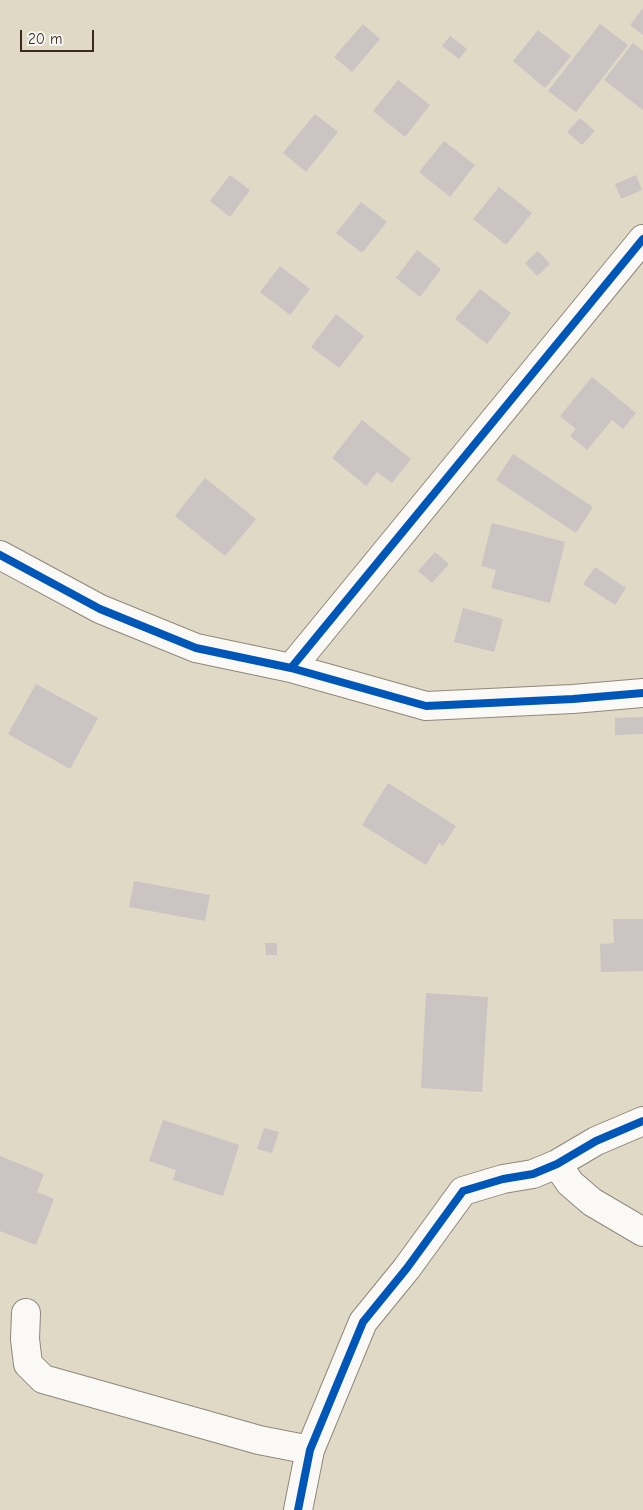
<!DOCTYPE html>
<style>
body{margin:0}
#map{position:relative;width:643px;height:1510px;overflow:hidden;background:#e0d9c6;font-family:"Comic Neue",sans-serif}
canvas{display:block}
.scale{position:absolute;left:20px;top:30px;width:74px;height:22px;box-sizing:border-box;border:2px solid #3b2a1e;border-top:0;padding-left:6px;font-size:15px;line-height:18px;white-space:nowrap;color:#3b2a1e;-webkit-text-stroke:4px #f6f6f2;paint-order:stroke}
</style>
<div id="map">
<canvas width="643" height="1510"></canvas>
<div class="scale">20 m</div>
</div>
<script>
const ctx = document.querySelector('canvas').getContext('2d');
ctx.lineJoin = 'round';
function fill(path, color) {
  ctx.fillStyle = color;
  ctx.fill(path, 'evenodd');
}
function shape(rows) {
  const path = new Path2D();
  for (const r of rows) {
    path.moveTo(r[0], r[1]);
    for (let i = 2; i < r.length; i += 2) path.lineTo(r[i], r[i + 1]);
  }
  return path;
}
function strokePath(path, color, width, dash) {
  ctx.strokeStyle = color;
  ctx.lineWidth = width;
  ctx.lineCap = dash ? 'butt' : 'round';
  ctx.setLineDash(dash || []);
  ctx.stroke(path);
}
const building = shape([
 [643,8,643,35,630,25],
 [363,24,380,39,352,72,334,57],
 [600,24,628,45,576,112,548,91],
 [538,30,571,56,545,88,513,61],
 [450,36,467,49,459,59,442,46],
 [633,43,643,51,643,110,604,80],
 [398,80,430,105,405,137,373,111],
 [315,114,338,132,306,172,283,153],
 [580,118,595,131,582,145,567,132],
 [444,141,475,165,450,197,419,172],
 [230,175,250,190,230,217,210,201],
 [636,175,642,190,621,199,615,184],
 [499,187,532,213,506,245,473,219],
 [361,202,387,222,362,253,336,233],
 [417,250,441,269,420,297,396,278],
 [538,251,550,264,537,276,525,263],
 [280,266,310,289,290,315,260,292],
 [480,289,511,313,487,344,455,319],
 [336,314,364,336,339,368,311,347],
 [592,377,636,413,623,429,612,420,587,450,570,436,576,429,560,416],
 [362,420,411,459,392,483,377,472,366,486,332,458],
 [513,454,593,507,576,533,496,480],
 [205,478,256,519,225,556,175,516],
 [492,523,565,542,550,603,491,588,496,570,481,566],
 [435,552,449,564,432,583,418,571],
 [595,567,626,588,615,605,583,584],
 [463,608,503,619,494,652,454,642],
 [36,684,98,718,70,769,8,734],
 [643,717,643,734,615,735,615,718],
 [388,783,456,826,443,846,439,843,426,865,362,825],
 [134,881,210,895,205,921,129,907],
 [613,919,643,919,643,971,601,972,600,944,614,943],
 [265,943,277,943,277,955,266,955],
 [426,993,488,997,482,1092,421,1088],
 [163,1120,239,1145,223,1196,173,1180,176,1170,149,1161],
 [264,1128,279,1132,272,1153,257,1149],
 [0,1156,44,1174,37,1192,54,1199,36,1245,0,1231]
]);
const minor = shape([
 [0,555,100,609,196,648,291,668,426,706,573,699,643,693],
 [291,668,643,239],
 [557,1164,570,1183,592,1202,643,1232],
 [26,1313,25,1339,28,1364,43,1379,259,1440,310,1450],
 [298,1510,310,1450,363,1322,407,1268,463,1191,503,1179,533,1174,557,1164,596,1141,643,1121]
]);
const cycleway = shape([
 [0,555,100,609,196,648,291,668,426,706,573,699,643,693],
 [291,668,643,239],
 [298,1510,310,1450,363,1322,407,1268,463,1191,503,1179,533,1174,557,1164,596,1141,643,1121]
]);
fill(building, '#cbc4c3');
strokePath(minor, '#8e887c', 30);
strokePath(minor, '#faf9f6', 28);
strokePath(cycleway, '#0057b8', 8);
</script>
